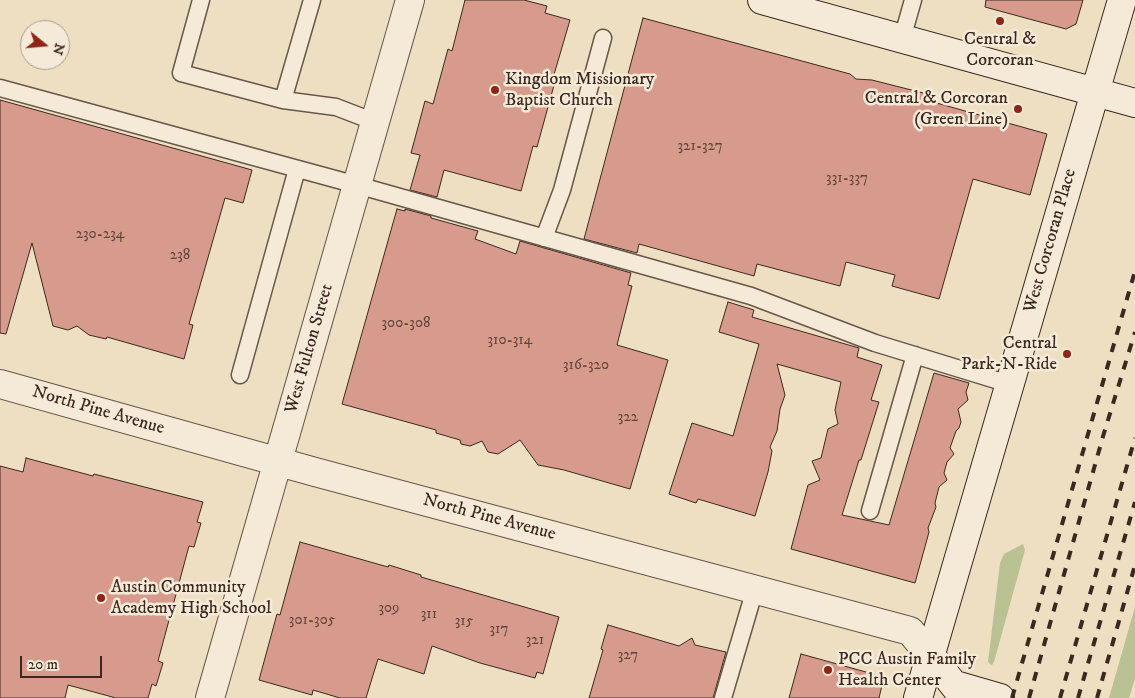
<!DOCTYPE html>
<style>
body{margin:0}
#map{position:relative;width:1135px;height:698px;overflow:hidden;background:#eedfc2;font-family:"IM FELL DW Pica",serif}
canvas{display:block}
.north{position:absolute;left:20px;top:20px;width:50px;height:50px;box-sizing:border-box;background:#f4ead7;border:1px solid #aa9c8d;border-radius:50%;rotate:107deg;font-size:14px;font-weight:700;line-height:20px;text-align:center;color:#3c281f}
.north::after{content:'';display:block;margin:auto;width:18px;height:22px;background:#8f2418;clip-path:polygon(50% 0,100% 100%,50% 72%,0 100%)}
.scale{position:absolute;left:20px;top:656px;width:82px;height:22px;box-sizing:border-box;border:2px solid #3c281f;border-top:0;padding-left:6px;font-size:15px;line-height:18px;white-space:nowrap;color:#3c281f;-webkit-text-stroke:4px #f4ead7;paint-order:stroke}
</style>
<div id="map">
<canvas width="1135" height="698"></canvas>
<div class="north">N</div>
<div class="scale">20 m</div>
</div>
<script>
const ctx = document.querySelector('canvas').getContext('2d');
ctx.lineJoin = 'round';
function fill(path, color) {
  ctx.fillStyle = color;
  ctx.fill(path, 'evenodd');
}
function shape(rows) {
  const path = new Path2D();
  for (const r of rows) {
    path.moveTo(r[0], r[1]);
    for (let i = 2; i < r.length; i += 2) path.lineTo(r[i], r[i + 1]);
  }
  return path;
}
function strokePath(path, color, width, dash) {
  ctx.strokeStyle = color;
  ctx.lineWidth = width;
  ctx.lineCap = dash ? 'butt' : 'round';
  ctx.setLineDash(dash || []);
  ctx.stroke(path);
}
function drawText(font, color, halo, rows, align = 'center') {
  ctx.font = font + ' "IM FELL DW Pica",serif';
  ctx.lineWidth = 5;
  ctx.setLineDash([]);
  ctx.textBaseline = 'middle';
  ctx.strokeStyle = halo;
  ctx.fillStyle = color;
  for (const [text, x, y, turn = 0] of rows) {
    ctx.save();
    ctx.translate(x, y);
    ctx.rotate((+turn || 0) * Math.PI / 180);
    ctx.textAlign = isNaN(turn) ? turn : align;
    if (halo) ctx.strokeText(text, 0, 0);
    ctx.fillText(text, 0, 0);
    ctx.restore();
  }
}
const green = shape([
 [1023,544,1025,550,994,662,992,665,990,664,988,662,1000,563,1004,554],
 [1135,607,1135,679,1129,698,1109,698]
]);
const building = shape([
 [465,0,524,0,547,6,545,13,570,20,553,78,556,78,537,147,533,146,521,191,444,170,437,197,410,190,420,155,411,153,425,101,433,104,448,49,452,51,465,0],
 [986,0,1083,0,1076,24,1066,29,985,7,986,0],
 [643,18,850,74,856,79,872,80,935,96,933,102,1047,134,1030,195,973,179,939,299,892,286,895,275,846,262,840,286,757,264,754,276,639,244,637,253,584,239,643,18],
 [0,100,252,170,243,203,225,198,189,324,193,325,184,359,107,337,106,339,89,335,77,326,68,330,53,326,32,243,6,334,0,333,0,100],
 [397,209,405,211,405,209,431,216,431,218,478,231,475,239,516,254,520,241,631,273,628,285,632,286,617,345,668,360,630,489,564,470,538,465,520,440,498,454,488,452,482,441,470,446,461,444,460,440,436,433,436,430,342,404,397,209],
 [728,302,754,310,752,317,859,348,857,357,882,365,871,400,879,402,861,460,859,460,842,515,889,525,934,373,969,383,966,392,968,400,958,409,961,422,959,428,956,431,950,448,954,454,947,462,944,473,947,480,939,487,935,503,936,507,928,528,929,532,915,583,791,549,808,485,820,480,812,461,821,458,828,429,838,424,835,410,841,382,777,364,785,395,780,409,777,431,770,447,772,451,768,472,755,516,698,499,696,503,669,494,692,423,733,436,759,344,719,332,728,302],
 [26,458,93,476,94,474,203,502,197,522,201,523,194,547,189,546,158,661,163,663,156,686,152,684,148,698,116,698,68,685,65,698,0,698,0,466,23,472,26,458],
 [300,542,388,567,389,565,421,575,421,577,559,617,543,674,537,672,535,678,480,663,432,646,424,674,378,659,366,698,340,698,313,690,312,695,259,680,277,614,280,615,300,542],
 [608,625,679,646,692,638,695,645,726,652,713,698,589,698,603,650,601,649,608,625],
 [801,654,884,677,879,698,789,698,801,654]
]);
const lane = shape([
 [201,0,181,73,283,100,336,107,375,122],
 [902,39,913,0],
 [0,88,357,185,751,296,875,343,1009,384],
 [283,100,312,0],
 [544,238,562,190,603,38],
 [240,375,297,169],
 [870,511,915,355],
 [723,698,755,589]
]);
const street = shape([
 [0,384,315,472,910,631,931,656],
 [210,698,410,0]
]);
const secondary = shape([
 [762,0,1135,103],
 [931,656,964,698],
 [955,685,1000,698],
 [918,698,1122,0]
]);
const rail = shape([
 [1012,698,1135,271],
 [1029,698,1104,433,1135,332],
 [1060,698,1135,438],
 [1078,698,1135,502],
 [1097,698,1135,565]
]);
const markers = [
 [1000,21,5,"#8f2418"],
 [495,90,5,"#8f2418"],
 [1018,109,5,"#8f2418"],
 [1067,354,5,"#8f2418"],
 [101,598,5,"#8f2418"],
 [828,670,5,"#8f2418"]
];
const numberNames = [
 ["321-327",700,147],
 ["331-337",847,179],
 ["230-234",100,235],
 ["238",180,256],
 ["300-308",406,324],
 ["310-314",510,341],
 ["316-320",586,366],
 ["322",628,418],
 ["309",389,609],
 ["311",429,615],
 ["301-305",312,621],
 ["315",464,622],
 ["317",499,630],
 ["321",535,641],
 ["327",628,656]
];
const poiNames = [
 ["Central &",1000,40,"center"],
 ["Corcoran",1000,61,"center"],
 ["Kingdom Missionary",505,80],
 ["Baptist Church",505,101],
 ["Central & Corcoran",1008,99,"right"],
 ["(Green Line)",1008,120,"right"],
 ["Central",1057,344,"right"],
 ["Park-N-Ride",1057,365,"right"],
 ["Austin Community",111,588],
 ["Academy High School",111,609],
 ["PCC Austin Family",838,660],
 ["Health Center",838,681]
];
const streetNames = [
 ["West Corcoran Place",1051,241,-74],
 ["West Fulton Street",310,349,-74],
 ["North Pine Avenue",98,411,16],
 ["North Pine Avenue",489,518,15]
];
fill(green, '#bac192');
fill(building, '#d79b8d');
strokePath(building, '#3c281f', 1);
strokePath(lane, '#685648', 19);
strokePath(street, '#685648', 30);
strokePath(secondary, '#3c281f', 30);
strokePath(lane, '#f4ead7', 16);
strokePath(street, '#f4ead7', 28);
strokePath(secondary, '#f4ead7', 28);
strokePath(rail, '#3c281f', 4, [9, 9]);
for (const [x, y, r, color] of markers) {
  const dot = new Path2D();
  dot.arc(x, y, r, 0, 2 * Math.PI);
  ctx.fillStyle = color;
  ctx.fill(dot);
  strokePath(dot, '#f4ead7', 2);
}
drawText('15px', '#63453a', null, numberNames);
drawText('18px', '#3c281f', '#f4ead7', poiNames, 'left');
drawText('18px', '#3c281f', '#f4ead7', streetNames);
</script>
